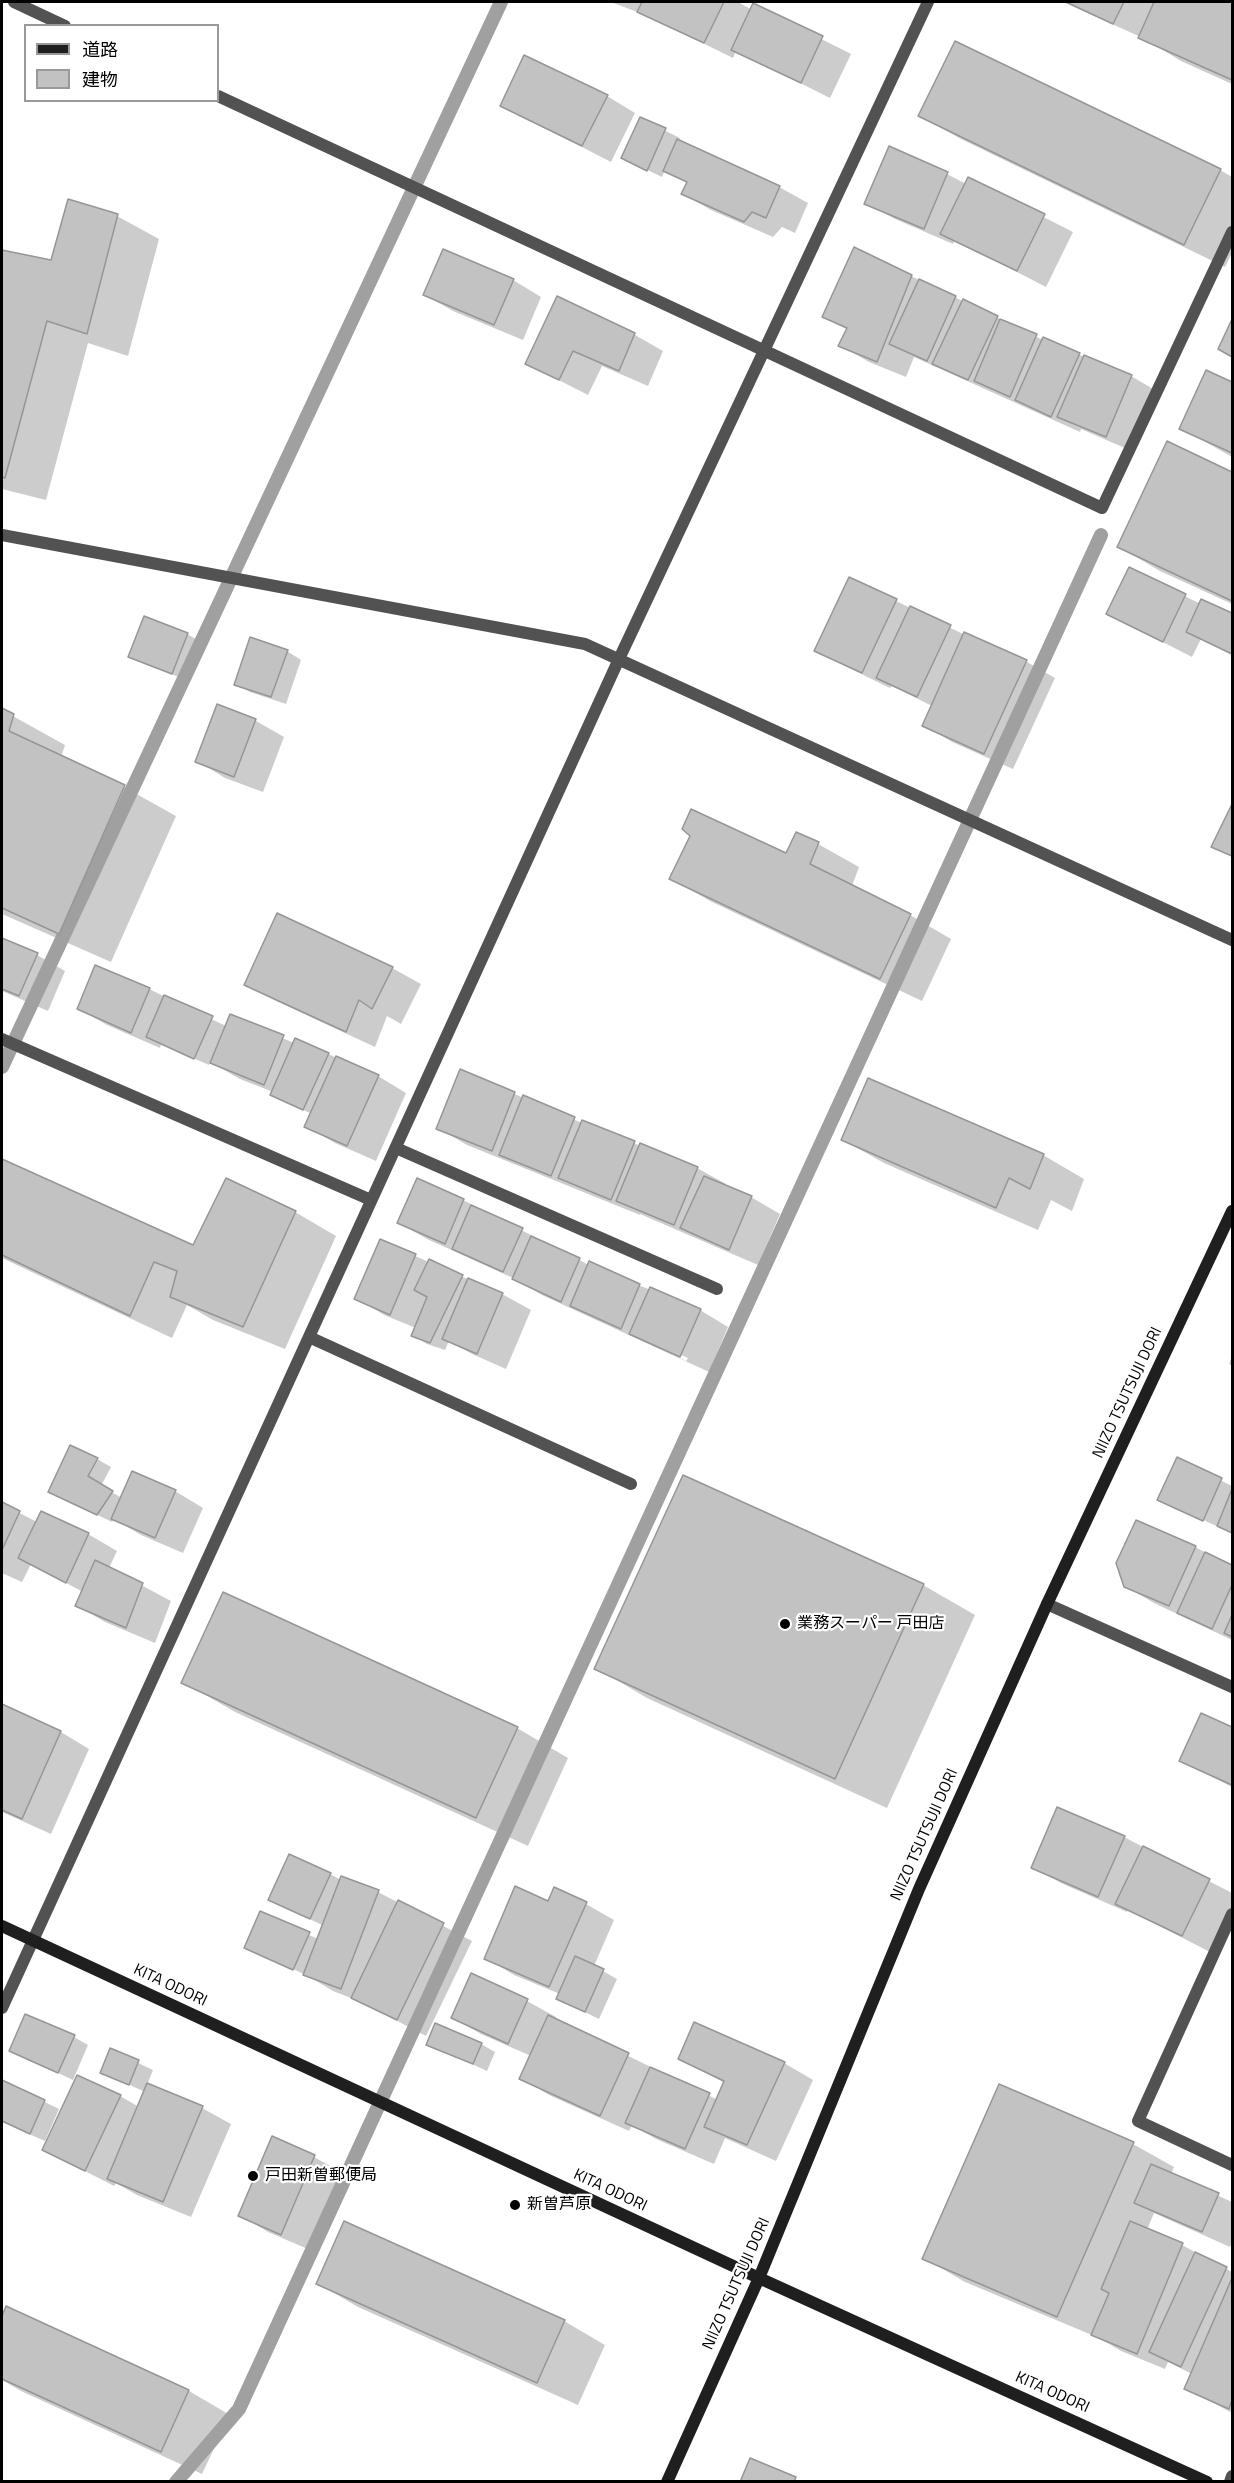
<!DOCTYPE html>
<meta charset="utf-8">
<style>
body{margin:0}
#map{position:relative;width:1234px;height:2483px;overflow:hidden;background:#fff;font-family:"Titillium Web","Noto Sans JP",sans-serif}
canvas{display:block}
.frame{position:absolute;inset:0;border:3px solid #000;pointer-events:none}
.legend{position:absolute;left:24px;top:24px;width:195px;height:78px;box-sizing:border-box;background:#fff;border:2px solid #999;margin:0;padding:8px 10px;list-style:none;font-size:18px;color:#000}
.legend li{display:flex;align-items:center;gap:12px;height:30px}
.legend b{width:30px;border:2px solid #999}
</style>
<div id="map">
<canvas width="1234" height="2483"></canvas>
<div class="frame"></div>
<ul class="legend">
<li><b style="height:8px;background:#1f1f1f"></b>道路</li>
<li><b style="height:16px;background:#c2c2c2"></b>建物</li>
</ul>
</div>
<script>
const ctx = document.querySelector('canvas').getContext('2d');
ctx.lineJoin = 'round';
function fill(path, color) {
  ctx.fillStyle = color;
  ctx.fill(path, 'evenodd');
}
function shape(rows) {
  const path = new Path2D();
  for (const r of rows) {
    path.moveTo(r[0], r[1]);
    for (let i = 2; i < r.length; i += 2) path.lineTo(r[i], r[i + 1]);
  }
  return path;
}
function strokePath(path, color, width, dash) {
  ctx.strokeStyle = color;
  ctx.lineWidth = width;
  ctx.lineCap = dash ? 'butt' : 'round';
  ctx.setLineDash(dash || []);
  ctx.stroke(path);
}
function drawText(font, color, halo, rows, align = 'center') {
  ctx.font = font + ' "Titillium Web","Noto Sans JP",sans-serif';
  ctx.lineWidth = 4.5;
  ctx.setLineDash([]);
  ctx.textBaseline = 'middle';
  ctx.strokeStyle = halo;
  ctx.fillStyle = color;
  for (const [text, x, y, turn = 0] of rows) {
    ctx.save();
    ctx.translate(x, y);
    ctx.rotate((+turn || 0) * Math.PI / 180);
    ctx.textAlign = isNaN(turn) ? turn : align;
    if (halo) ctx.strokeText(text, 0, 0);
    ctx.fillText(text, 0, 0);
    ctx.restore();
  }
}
const shadow = shape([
 [611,2,738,2,752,10,754,5,851,54,830,98,736,51,733,58,650,17],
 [1063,2,1232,2,1232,84,1181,61,1143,38],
 [607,96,635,113,611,162,502,106],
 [920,116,1220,170,1232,177,1232,253,1225,267,961,139],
 [641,119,680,138,678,141,779,187,808,203,795,233,782,227,773,237,711,210,683,194,688,183,665,170,662,177,637,165],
 [890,148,947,174,966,184,969,179,1073,232,1046,287,955,240,953,244,895,219,866,203],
 [117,216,159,239,128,356,88,343,46,500,2,489,2,251,52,262],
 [911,276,1043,340,1131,376,1160,393,1134,452,1081,429,1080,432,914,357,906,377,869,362,840,345,848,330,824,317],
 [513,280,541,297,523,340,453,311,425,295],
 [557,298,635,335,663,351,648,386,602,366,588,395,527,364],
 [1206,372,1232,384,1232,457,1181,428],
 [1168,443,1232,474,1232,604,1160,571,1119,547],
 [1129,569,1201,604,1202,601,1232,615,1232,655,1201,639,1192,657,1108,614],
 [896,601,965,635,1027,662,1055,678,1013,769,952,742,924,725,932,706,892,686,890,688,845,666,816,650],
 [187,634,201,642,187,680,144,664,130,656],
 [287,651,301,660,286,704,250,692,236,684],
 [218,706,256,721,284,737,263,792,225,778,197,761],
 [2,710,65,745,61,757,124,787,176,816,111,962,2,914],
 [1232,807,1232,857,1213,846],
 [818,844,859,867,852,886,910,915,951,939,922,1001,712,902,671,879,786,855],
 [2,939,37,955,65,971,48,1011,2,991],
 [392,968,421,984,401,1024,387,1016,375,1047,274,1000,246,984],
 [149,989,226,1026,231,1016,294,1043,328,1054,378,1076,406,1093,376,1161,335,1143,306,1126,312,1114,286,1102,273,1092,240,1079,210,1062,209,1065,161,1044,160,1048,107,1025,79,1009],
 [461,1071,582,1123,697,1168,726,1184,725,1186,751,1197,780,1214,758,1265,640,1214,640,1215,467,1145,438,1128],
 [843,1140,1043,1155,1084,1179,1072,1211,1051,1200,1038,1230,884,1163],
 [2,1161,193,1247,295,1212,336,1236,285,1349,213,1320,187,1305,172,1338,2,1258],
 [463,1200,589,1265,700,1310,728,1327,709,1372,542,1295,513,1278,427,1239,399,1223],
 [659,1345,688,1358,686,1361,659,1348],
 [381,1241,502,1294,531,1310,506,1369,472,1354,449,1341,445,1350,427,1344,413,1335,416,1328,384,1315,356,1298],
 [1232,1356,1232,1366,1229,1364],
 [97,1459,111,1467,101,1486,122,1498,175,1491,203,1508,183,1553,141,1535,114,1519,112,1522,50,1492],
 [1177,1459,1232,1486,1232,1533,1159,1500],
 [683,1477,923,1585,975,1615,887,1808,647,1698,596,1668],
 [2,1504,37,1522,88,1534,117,1551,109,1568,171,1601,155,1643,105,1622,76,1605,83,1592,31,1564,22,1582,2,1573],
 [1195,1547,1232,1566,1232,1640,1154,1603,1125,1586],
 [183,1682,517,1728,568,1758,528,1846,235,1712],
 [2,1706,61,1732,89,1749,51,1834,2,1812],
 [1202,1715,1232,1728,1232,1787,1181,1761],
 [1124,1837,1232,1893,1232,1907,1210,1952,1128,1910,1127,1912,1061,1883,1033,1867],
 [330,1874,341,1880,378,1892,472,1941,426,2036,359,2001,333,1991,308,1976,246,1947,261,1913,318,1939,324,1926,270,1900],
 [548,1903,586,1904,614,1920,594,1966,617,1979,599,2019,558,1999,560,1994,514,1975,486,1958],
 [472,1975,527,2001,556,2017,555,2020,718,2100,725,2083,680,2059,784,2063,813,2080,776,2161,725,2138,714,2164,656,2139,632,2125,629,2131,549,2095,521,2078,531,2056,481,2034,453,2018],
 [74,2037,88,2045,73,2080,11,2051],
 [428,2044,481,2044,495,2052,487,2071],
 [111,2050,153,2070,147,2085,202,2108,231,2124,191,2217,137,2195,116,2183,114,2186,44,2150,120,2096,139,2107,145,2092,102,2072],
 [2,2081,59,2109,45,2141,2,2122],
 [273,2138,314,2157,343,2173,310,2250,268,2232,240,2215],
 [1133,2144,1174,2167,1171,2174,1232,2202,1232,2243,1230,2247,1154,2213,1147,2230,1182,2245,1232,2272,1232,2413,1186,2388,1192,2374,1168,2362,1165,2369,1121,2351,1099,2338,965,2282,924,2258],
 [317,2283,564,2321,605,2345,578,2405,358,2307],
 [7,2308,189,2391,230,2415,202,2474,21,2391,2,2380,2,2310,5,2312]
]);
const stream = shape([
 [2,1067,501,2],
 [176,2482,239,2409,1101,535]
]);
const building = shape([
 [642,2,724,2,704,43,637,12,642,2],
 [1066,2,1124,2,1113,24,1066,2],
 [1154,2,1232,2,1232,80,1138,38,1154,2],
 [753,3,823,36,801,83,731,50,753,3],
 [955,41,1221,169,1184,245,918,116,955,41],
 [524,55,608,95,582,146,500,106,524,55],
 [640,117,666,128,647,171,621,158,640,117],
 [677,139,780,186,766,218,752,212,744,222,681,194,687,182,663,171,677,139],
 [889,146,948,172,924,229,864,204,889,146],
 [968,177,1045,214,1017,271,940,234,968,177],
 [68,199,118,214,87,334,47,321,5,478,2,477,2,250,51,260,68,199],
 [854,247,912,275,877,362,838,346,847,328,822,317,854,247],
 [443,249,514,279,494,325,423,295,443,249],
 [919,279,956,296,927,361,889,344,919,279],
 [557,296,635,333,619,371,573,351,559,380,525,364,557,296],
 [963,299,998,316,968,380,932,364,963,299],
 [1000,319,1037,334,1010,397,974,381,1000,319],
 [1232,319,1232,357,1218,349,1232,319],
 [1043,337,1080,353,1051,417,1015,400,1043,337],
 [1084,355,1132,375,1106,437,1057,417,1084,355],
 [1206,370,1232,382,1232,453,1179,429,1206,370],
 [1167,441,1232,472,1232,601,1117,547,1167,441],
 [1129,567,1186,594,1163,642,1106,614,1129,567],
 [849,577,897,599,862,673,814,651,849,577],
 [1201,599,1232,613,1232,654,1186,632,1201,599],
 [910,606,951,625,917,697,876,678,910,606],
 [144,616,188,633,172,674,128,657,144,616],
 [964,632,1027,660,984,754,922,726,964,632],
 [250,637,288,650,271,697,234,685,250,637],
 [217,704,256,719,234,777,195,762,217,704],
 [2,708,14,714,9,731,125,785,59,934,2,908,2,708],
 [1232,804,1232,856,1211,847,1232,804],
 [691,809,786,853,796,832,819,842,810,864,911,914,880,979,669,879,690,836,682,829,691,809],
 [277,913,393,967,372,1009,359,1000,346,1032,244,985,277,913],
 [2,938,38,953,19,996,2,989,2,938],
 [95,965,150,988,131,1033,77,1009,95,965],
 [164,995,213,1016,194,1059,146,1037,164,995],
 [230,1014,284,1035,264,1085,210,1063,230,1014],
 [295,1038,329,1053,303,1110,270,1095,295,1038],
 [336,1056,379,1075,347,1146,304,1127,336,1056],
 [460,1069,515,1092,492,1151,436,1129,460,1069],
 [868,1078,1044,1154,1030,1189,1009,1178,996,1208,841,1140,868,1078],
 [523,1095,575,1117,551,1176,499,1155,523,1095],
 [582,1120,635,1141,611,1200,558,1178,582,1120],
 [640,1143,698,1167,674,1225,616,1201,640,1143],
 [2,1159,193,1245,226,1178,296,1211,243,1327,170,1297,177,1271,154,1262,130,1316,2,1255,2,1159],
 [704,1176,752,1196,729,1250,680,1228,704,1176],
 [417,1178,464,1199,445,1244,397,1223,417,1178],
 [471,1205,523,1228,503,1272,452,1249,471,1205],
 [531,1236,580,1258,561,1302,512,1279,531,1236],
 [380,1239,416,1254,390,1315,354,1299,380,1239],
 [429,1259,463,1275,430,1343,411,1336,427,1297,414,1290,429,1259],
 [589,1261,640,1284,621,1329,570,1306,589,1261],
 [468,1278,503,1293,477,1354,442,1339,468,1278],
 [650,1287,701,1309,680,1357,629,1334,650,1287],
 [70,1445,98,1458,88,1476,113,1491,97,1515,48,1492,70,1445],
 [1177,1457,1222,1478,1203,1521,1157,1500,1177,1457],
 [132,1471,176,1490,155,1538,111,1519,132,1471],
 [683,1475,924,1584,835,1779,594,1669,683,1475],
 [1232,1489,1232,1533,1217,1526,1232,1489],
 [2,1502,20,1511,2,1550,2,1502],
 [41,1511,89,1533,66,1583,18,1558,41,1511],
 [1136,1520,1196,1546,1169,1606,1124,1587,1116,1563,1136,1520],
 [1205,1552,1232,1565,1232,1585,1212,1629,1177,1613,1205,1552],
 [95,1560,143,1583,126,1628,75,1606,95,1560],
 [223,1592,518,1727,476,1818,181,1683,223,1592],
 [1232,1615,1232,1637,1224,1633,1232,1615],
 [2,1704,61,1731,22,1819,2,1810,2,1704],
 [1201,1713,1232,1727,1232,1785,1179,1761,1201,1713],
 [1057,1807,1125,1836,1098,1897,1031,1868,1057,1807],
 [1143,1846,1210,1879,1182,1936,1115,1904,1143,1846],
 [289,1854,331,1873,310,1919,268,1900,289,1854],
 [341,1876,379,1890,341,1989,303,1975,341,1876],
 [515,1886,548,1901,554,1887,587,1902,549,1987,484,1959,515,1886],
 [398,1900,444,1923,397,2020,351,1998,398,1900],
 [260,1911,310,1932,293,1970,244,1948,260,1911],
 [575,1956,604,1969,585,2012,556,1999,575,1956],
 [471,1973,528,1999,508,2044,451,2018,471,1973],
 [25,2014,75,2035,58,2073,9,2051,25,2014],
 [548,2015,629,2053,600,2116,519,2079,548,2015],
 [694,2022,785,2062,747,2145,704,2127,724,2081,678,2059,694,2022],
 [435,2023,482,2043,473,2064,426,2045,435,2023],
 [110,2048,139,2060,129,2085,100,2073,110,2048],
 [650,2067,710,2093,685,2149,625,2123,650,2067],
 [77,2075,121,2095,85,2171,42,2150,77,2075],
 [2,2080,45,2100,30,2134,2,2121,2,2080],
 [147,2083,203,2106,163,2202,107,2179,147,2083],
 [999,2084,1134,2142,1057,2317,922,2259,999,2084],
 [272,2136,315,2155,281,2235,238,2216,272,2136],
 [1151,2164,1219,2193,1202,2232,1134,2203,1151,2164],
 [344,2221,565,2320,537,2383,316,2284,344,2221],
 [1130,2221,1183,2243,1137,2354,1091,2335,1109,2293,1101,2289,1130,2221],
 [1195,2252,1227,2267,1181,2367,1149,2352,1195,2252],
 [1232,2278,1232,2400,1229,2409,1184,2389,1232,2278],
 [6,2306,189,2390,161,2452,2,2379,2,2316,6,2306],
 [750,2458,796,2477,794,2482,740,2482,750,2458]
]);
const lane = shape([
 [396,1148,717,1289]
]);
const street = shape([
 [14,2,65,26],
 [218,96,1102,508,1232,232],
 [2,535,585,644,1232,940],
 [2,1039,371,1200],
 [309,1337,631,1484],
 [1047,1604,1232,1687],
 [1232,1914,1138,2121,1232,2165],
 [2,2008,619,659,928,2],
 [1230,2482,1232,2476]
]);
const secondary = shape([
 [2,1926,759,2278,1207,2482],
 [667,2482,759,2278,919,1889,1047,1604,1232,1211]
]);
const markers = [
 [785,1624,6,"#000"],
 [253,2176,6,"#000"],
 [515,2205,6,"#000"]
];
const streetNames = [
 ["NIIZO TSUTSUJI DORI",1128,1393,-65],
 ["NIIZO TSUTSUJI DORI",925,1835,-66],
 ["KITA ODORI",170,1986,25],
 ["KITA ODORI",610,2191,25],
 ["NIIZO TSUTSUJI DORI",737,2284,-66],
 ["KITA ODORI",1052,2393,24]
];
const poiNames = [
 ["業務スーパー 戸田店",797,1624],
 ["戸田新曽郵便局",265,2176],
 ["新曽芦原",527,2205]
];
fill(shadow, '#0003');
strokePath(stream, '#a0a0a0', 14);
fill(building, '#c2c2c2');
strokePath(building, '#969696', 1.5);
strokePath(lane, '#525252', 12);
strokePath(street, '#525252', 12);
strokePath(secondary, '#1f1f1f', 12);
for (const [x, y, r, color] of markers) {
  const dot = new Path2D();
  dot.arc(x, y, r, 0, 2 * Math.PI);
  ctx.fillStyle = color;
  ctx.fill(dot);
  strokePath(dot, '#fff', 2);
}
drawText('16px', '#000', '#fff', streetNames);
drawText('16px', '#000', '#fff', poiNames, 'left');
</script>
